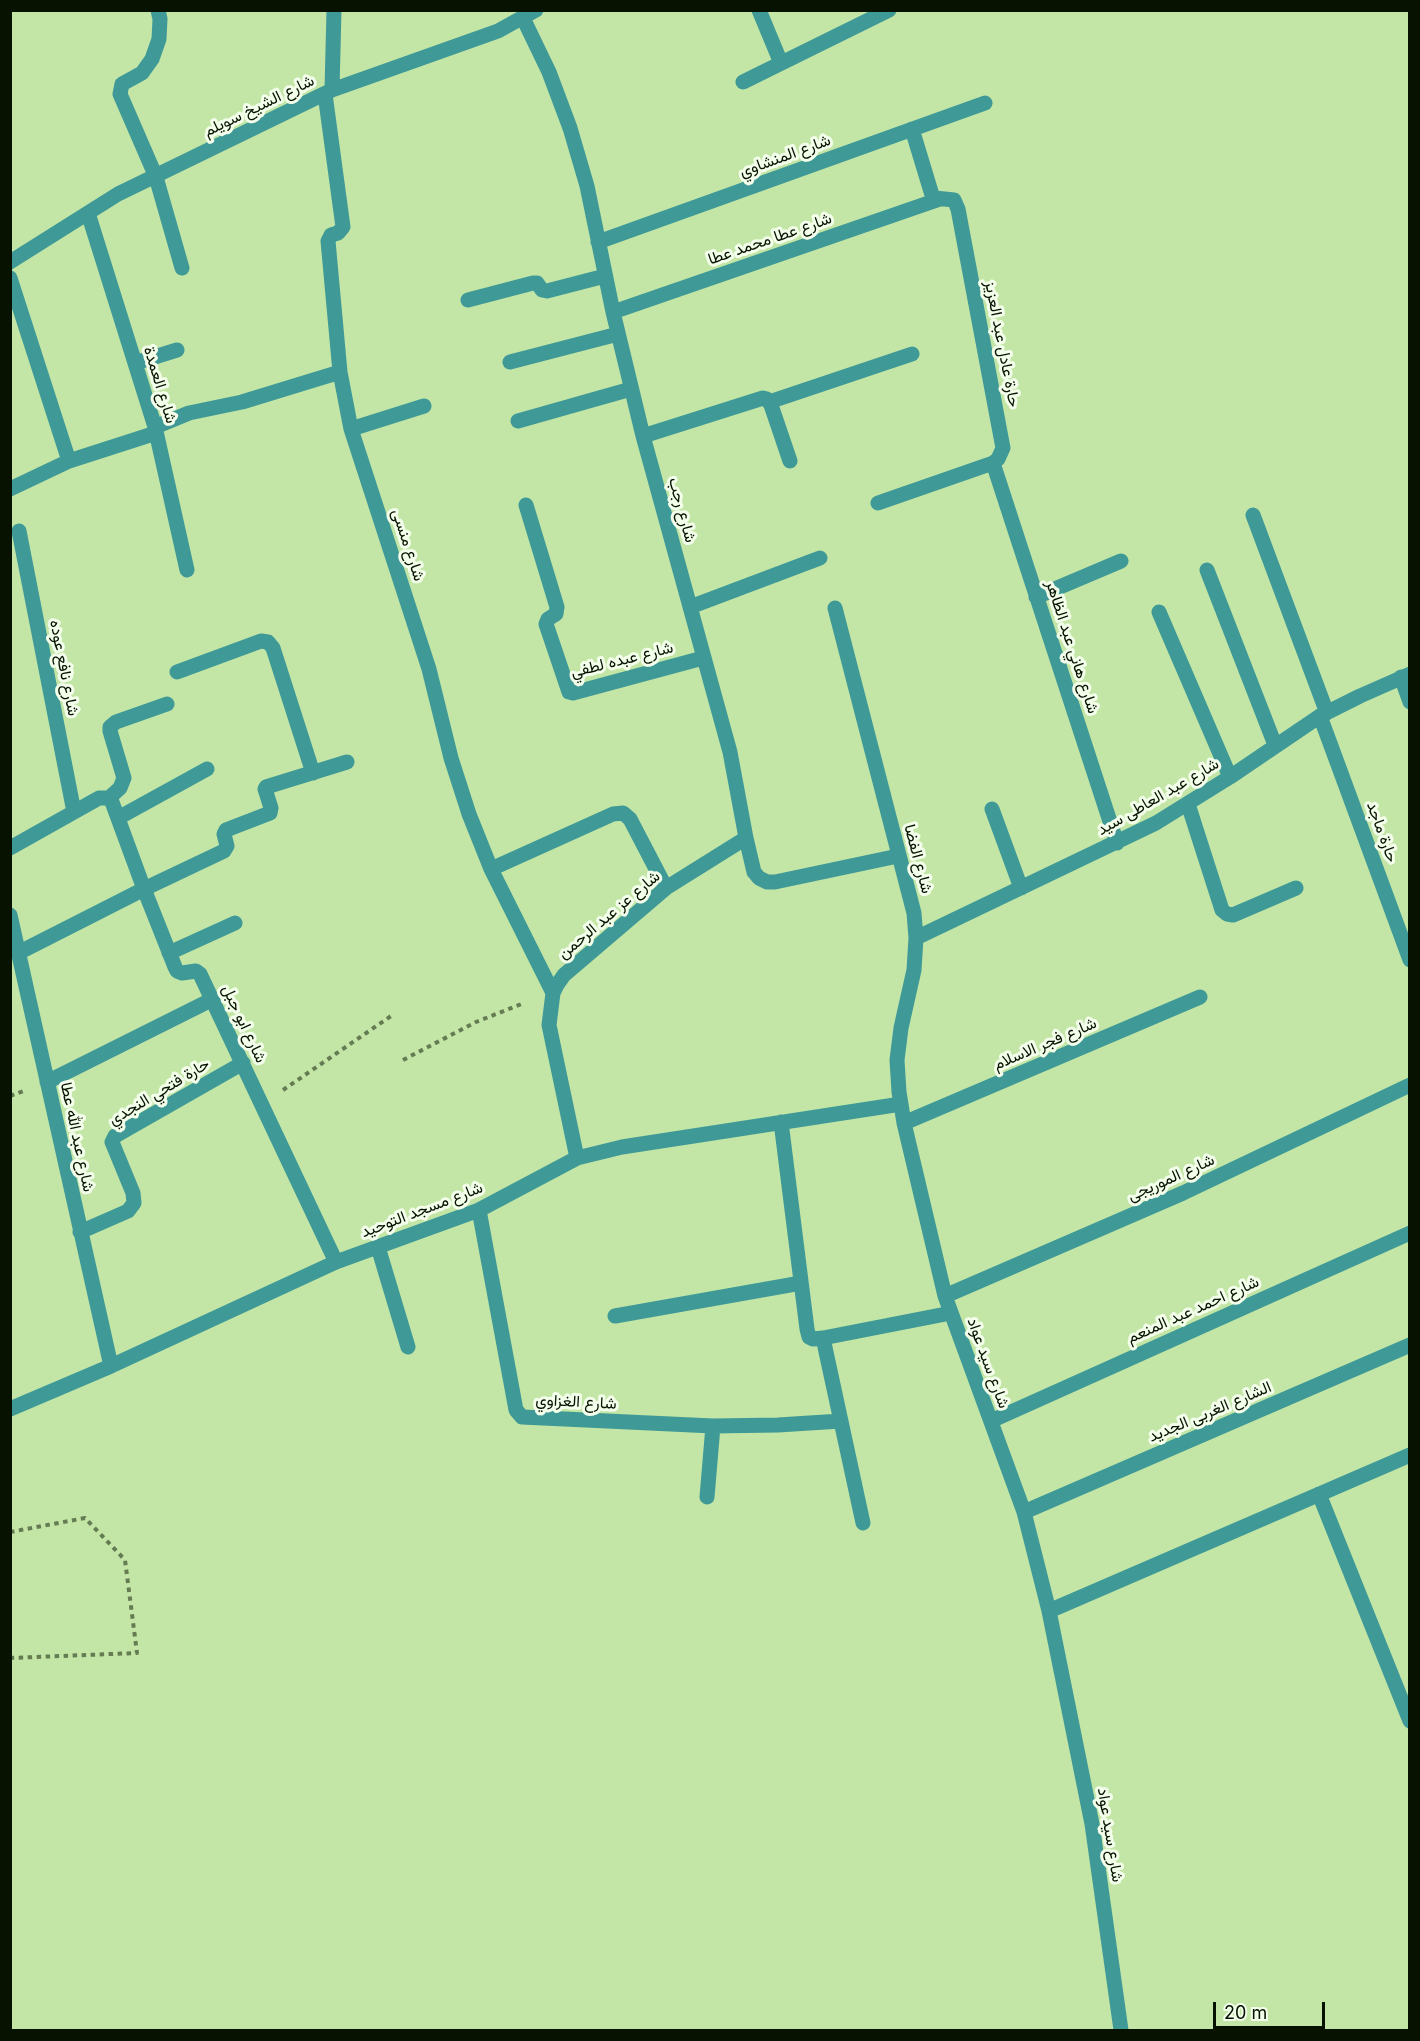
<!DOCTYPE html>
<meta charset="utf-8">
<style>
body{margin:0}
#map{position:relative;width:1420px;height:2041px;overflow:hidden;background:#c3e6a7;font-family:Inter,sans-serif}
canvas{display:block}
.frame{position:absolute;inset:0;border:12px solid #071200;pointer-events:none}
.scale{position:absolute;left:1213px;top:2002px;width:112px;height:27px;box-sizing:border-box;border:3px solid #071200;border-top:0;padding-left:8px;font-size:18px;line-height:21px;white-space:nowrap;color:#071200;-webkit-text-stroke:4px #f3feeb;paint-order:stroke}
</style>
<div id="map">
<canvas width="1420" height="2041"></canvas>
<div class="frame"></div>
<div class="scale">20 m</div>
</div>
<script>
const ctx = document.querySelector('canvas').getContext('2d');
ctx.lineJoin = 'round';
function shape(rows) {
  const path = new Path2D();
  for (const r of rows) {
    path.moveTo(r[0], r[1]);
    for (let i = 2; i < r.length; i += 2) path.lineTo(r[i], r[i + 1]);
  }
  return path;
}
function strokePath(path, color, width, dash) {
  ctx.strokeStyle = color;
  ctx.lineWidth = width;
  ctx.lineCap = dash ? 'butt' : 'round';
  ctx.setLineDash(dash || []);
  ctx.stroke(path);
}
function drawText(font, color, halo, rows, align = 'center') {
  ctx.font = font + ' Inter,Vazirmatn,sans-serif';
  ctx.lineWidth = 6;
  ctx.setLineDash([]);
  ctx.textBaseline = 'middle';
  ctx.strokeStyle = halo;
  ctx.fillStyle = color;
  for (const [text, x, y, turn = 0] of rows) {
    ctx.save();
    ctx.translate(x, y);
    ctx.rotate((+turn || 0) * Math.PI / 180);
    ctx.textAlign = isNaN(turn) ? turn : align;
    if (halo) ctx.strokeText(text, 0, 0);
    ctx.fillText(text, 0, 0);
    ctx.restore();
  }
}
const path = shape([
 [403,1060,476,1022,524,1003],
 [283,1090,391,1016],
 [10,1096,24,1091],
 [10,1532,85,1518,125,1560,137,1653,10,1658]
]);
const minor = shape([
 [158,10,160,19,159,39,152,59,142,73,122,84,120,94,156,177,182,268],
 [759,10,781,63],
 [523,18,549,72,570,128,587,186,613,312,643,436,730,752,746,838,754,872,759,878,767,882,775,882,898,856],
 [743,82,889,10],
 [332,90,334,10],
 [325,94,343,227,338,233,331,235,328,241,340,372,351,429,429,669,451,758,469,814,491,869,553,993],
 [88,213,155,427,187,570],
 [598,242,985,103],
 [10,262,118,194,332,90,498,31,536,10],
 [10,278,69,461],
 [468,300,533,283,537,283,542,290,547,291,605,276],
 [613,312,940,199],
 [510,362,618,334],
 [135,363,177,350],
 [769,402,912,354],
 [518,421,631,389],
 [155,427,189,413,242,402,340,372],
 [351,429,424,406],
 [643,436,763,398,767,399,771,405,790,461],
 [993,463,1117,843],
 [10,489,69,461,156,433],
 [878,503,993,463,998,459,1003,448,958,209,954,200,935,198,932,195,912,129],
 [526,505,557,607,556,614,548,619,546,624,569,692,573,693,703,658],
 [1253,515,1327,713],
 [19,531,74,812],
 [1207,570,1275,745],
 [1036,597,1121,561],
 [690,607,820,558],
 [835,608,914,913,916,938,914,970,901,1028,897,1060,899,1092,904,1123,945,1296,1024,1512,1049,1611,1092,1824,1121,2030],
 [1159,612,1230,777],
 [177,672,261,641,268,642,273,648,313,773],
 [1401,677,1410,702],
 [1320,716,1410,960],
 [109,798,120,788,124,778,110,731,110,727,116,722,167,704],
 [1188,804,1222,910,1227,914,1233,915,1296,888],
 [992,809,1021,888],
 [118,818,207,769],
 [10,848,99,798,109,798,112,802,144,889,175,967,177,971,182,973,196,971,200,974,336,1262],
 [491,869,613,814,623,813,630,819,666,888],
 [10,915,111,1366],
 [916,938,1156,823,1230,777,1320,716,1360,696,1410,674],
 [18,953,144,889,224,851,227,846,224,834,226,830,270,813,271,808,265,789,266,787,347,762],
 [169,953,235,923],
 [47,1082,213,999],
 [781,1122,807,1329,809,1337,813,1339,823,1338,951,1313],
 [904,1123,1200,997],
 [577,1158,549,1025,553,993,557,985,564,975,666,888,746,838],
 [479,1210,516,1410,522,1417,713,1426,778,1425,841,1421],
 [80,1232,128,1211,134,1203,133,1193,112,1142,115,1136,243,1063],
 [378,1247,408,1347],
 [945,1296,1183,1193,1410,1085],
 [615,1316,801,1283],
 [823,1338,863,1523],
 [10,1409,111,1366,336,1262,479,1210,577,1158,622,1147,901,1104],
 [991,1421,1410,1233],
 [1319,1494,1410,1721],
 [707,1497,713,1426],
 [1024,1512,1410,1345],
 [1049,1611,1410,1455]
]);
const streetNames = [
 ["شارع الشيخ سويلم",259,106,-26],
 ["شارع المنشاوي",785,156,-20],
 ["شارع عطا محمد عطا",770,239,-19],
 ["حارة عادل عبد العزيز",1002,344,79],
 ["شارع العمدة",160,385,73],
 ["شارع رجب",682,510,75],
 ["شارع منسى",408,545,72],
 ["شارع هاني عبد الظاهر",1072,647,72],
 ["شارع عبده لطفي",622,660,-14],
 ["شارع نافع عوده",64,668,79],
 ["شارع عبد العاطى سيد",1158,797,-30],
 ["حارة ماجد",1382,832,70],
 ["شارع الفضا",918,859,75],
 ["شارع عز عبد الرحمن",609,915,-40],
 ["شارع ابو جبل",244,1024,65],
 ["شارع فجر الاسلام",1045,1044,-23],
 ["حارة فتحي النجدي",159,1092,-31],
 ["شارع عبد الله عطا",77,1137,78],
 ["شارع الموريجى",1171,1178,-24],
 ["شارع مسجد التوحيد",422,1210,-21],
 ["شارع احمد عبد المنعم",1193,1310,-24],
 ["شارع سيد عواد",988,1363,70],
 ["شارع الغزاوي",576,1402,3],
 ["الشارع الغربى الجديد",1210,1412,-23],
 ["شارع سيد عواد",1110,1835,81]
];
strokePath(path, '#657c53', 4, [4.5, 4.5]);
strokePath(minor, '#3f9a97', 15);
drawText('16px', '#071200', '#f3feeb', streetNames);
</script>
